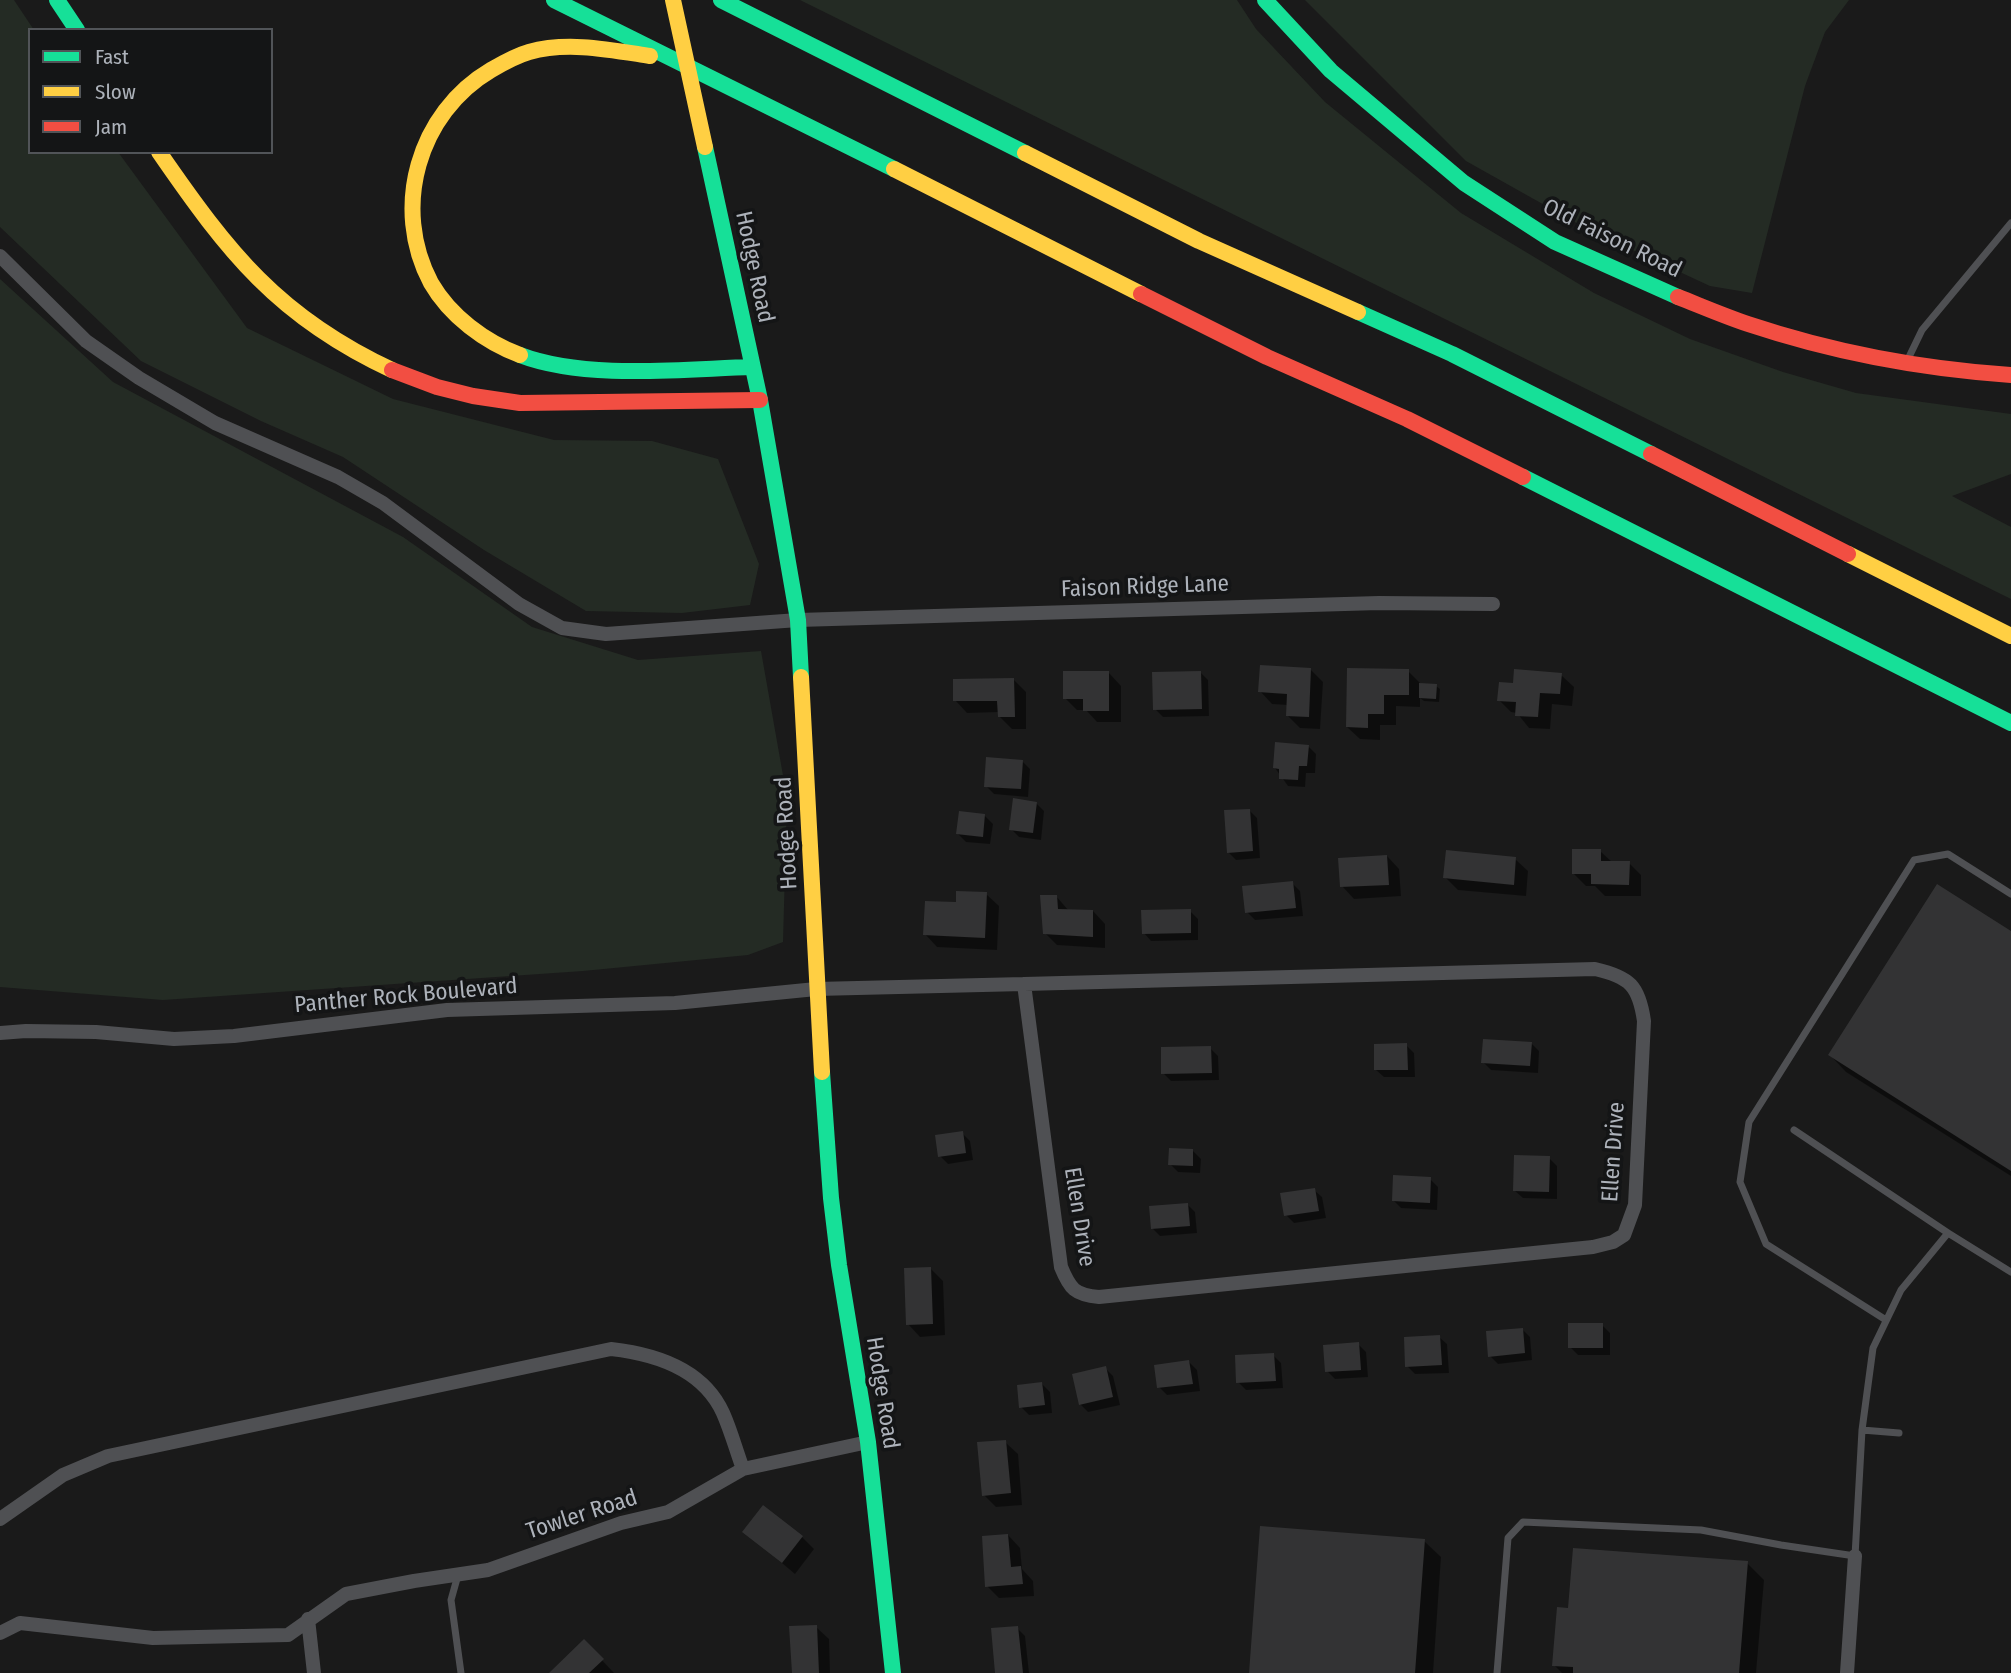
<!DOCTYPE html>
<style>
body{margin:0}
#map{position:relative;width:2011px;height:1673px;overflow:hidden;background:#1a1a1a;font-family:"Fira Sans Condensed",sans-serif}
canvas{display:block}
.legend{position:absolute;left:28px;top:28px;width:245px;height:126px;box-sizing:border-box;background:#141516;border:2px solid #515458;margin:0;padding:9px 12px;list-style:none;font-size:21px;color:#adb2ba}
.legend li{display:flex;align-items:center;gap:14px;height:35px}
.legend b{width:35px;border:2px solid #515458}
</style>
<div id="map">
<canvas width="2011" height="1673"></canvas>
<ul class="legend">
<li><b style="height:9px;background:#16e098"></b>Fast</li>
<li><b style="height:9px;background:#ffcf43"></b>Slow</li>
<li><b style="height:9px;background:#f24e42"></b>Jam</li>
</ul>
</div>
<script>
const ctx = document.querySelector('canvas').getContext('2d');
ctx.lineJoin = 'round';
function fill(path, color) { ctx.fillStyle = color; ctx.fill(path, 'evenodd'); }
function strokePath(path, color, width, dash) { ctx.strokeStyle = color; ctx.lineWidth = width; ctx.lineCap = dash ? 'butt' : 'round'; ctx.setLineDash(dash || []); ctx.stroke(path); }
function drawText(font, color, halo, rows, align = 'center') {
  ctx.font = font + ' "Fira Sans Condensed",sans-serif'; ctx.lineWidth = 7; ctx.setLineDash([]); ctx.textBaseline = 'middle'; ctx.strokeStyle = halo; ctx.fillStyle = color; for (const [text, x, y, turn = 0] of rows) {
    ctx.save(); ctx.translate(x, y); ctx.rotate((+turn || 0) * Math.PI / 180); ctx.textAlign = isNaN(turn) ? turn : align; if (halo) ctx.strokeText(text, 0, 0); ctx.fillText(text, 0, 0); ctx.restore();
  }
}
const green = new Path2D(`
 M0 0H14L34 30H30V152H118L247 328 393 399 554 440 652 441 718 459 759 564 750 605 682 613 586 611 484 550 343 457 261 421 141 361 0 227Z
 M800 0H1237L1256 29 1325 102 1461 213 1594 293 1690 339 1783 372 1856 393 2011 414V474L1952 496 2011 527V599Z
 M1305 0H1849L1825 32 1805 86 1752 293 1710 286 1589 230 1466 161Z
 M0 279 113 382 403 537 532 627 638 660 761 651 787 798 783 942 748 955 583 971 163 1000 0 987Z`);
const shadow = new Path2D(`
 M1311 670 1323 682 1320 729 1300 728 1287 715 1288 705 1272 704 1260 691Z
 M1408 671 1421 684 1436 686 1440 689 1439 702 1424 701 1420 698V707L1396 706V725H1380V740L1360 739 1347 727Z
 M1200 672 1208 680 1209 716 1163 717 1155 709Z
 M1109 673 1121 686V722H1097L1086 710H1077L1065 698Z
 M1561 675 1574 687 1572 706 1552 704 1550 729 1529 728 1517 713 1511 712 1499 700 1514 685Z
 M1014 680 1026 692V729H1012L999 716V712L967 713 955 700Z
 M1308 746 1316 754 1315 773H1306L1305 787 1288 786 1275 768Z
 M1022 761 1030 769 1028 797 994 794 986 786Z
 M1036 803 1044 811 1041 840 1019 837 1011 829Z
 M1249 810 1257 818 1260 858 1236 860 1228 852Z
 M985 816 993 824 990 844 966 842 958 834Z
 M1600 851 1612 862 1629 863 1641 875V896H1605L1595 886H1586L1573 873Z
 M1387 856 1399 869 1401 896 1354 899 1342 886Z
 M1515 859 1528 871 1526 896 1458 890 1445 877Z
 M1292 883 1300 891 1303 916 1255 920 1247 912Z
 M986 894 999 906 997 950 937 947 925 934 957 904Z
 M1056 896 1069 911H1093L1105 924V948L1057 945 1045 933Z
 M1190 911 1198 919V940L1151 941 1144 933Z
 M2011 933V1176L1846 1072 1830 1055Z
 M1531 1043 1539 1051 1538 1073 1491 1070 1483 1062Z
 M1406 1045 1414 1053 1415 1077H1384L1376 1070Z
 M1210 1048 1218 1056 1219 1080 1171 1081 1163 1073Z
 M962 1133 970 1141 973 1160 948 1164 940 1156Z
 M1193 1151 1201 1159 1200 1173 1178 1172 1170 1164Z
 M1549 1158 1557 1166V1199L1523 1198 1515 1191Z
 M1430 1179 1438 1187 1437 1210 1401 1208 1393 1200Z
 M1314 1190 1322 1197 1326 1218 1294 1223 1286 1215Z
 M1187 1204 1195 1212 1197 1233 1160 1236 1152 1228Z
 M931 1269 943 1281 945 1335 920 1337 908 1324Z
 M1602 1325 1610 1333V1355H1578L1570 1347Z
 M1522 1329 1530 1337 1532 1360 1498 1364 1490 1356Z
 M1439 1337 1447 1344 1449 1373 1415 1374 1407 1366Z
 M1358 1344 1366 1352 1368 1377 1335 1379 1327 1371Z
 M1273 1355 1281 1363 1283 1388 1246 1390 1238 1382Z
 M1189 1362 1197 1370 1200 1391 1167 1395 1159 1387Z
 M1105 1368 1113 1376 1120 1405 1088 1412 1080 1404Z
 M1042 1384 1050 1392 1052 1413 1029 1415 1021 1407Z
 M1005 1442 1018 1454 1022 1505 996 1507 984 1495Z
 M745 1532 802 1537 814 1549 795 1574Z
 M1008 1535 1020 1548 1022 1569 1033 1581 1034 1596 999 1598 987 1586Z
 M1424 1541 1441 1557 1433 1673H1251Z
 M1747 1563 1764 1580 1756 1673H1562L1554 1665 1570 1610Z
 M816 1627 829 1639 830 1673H793Z
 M1017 1628 1025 1636 1029 1673H997Z
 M584 1641 614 1673H552Z`);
const building = new Path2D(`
 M1260 665 1311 668 1309 717 1286 716 1287 694 1258 692Z
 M1347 668 1409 669V695H1384V714H1368V728L1346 727Z
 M1514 669 1562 673 1560 694 1540 693 1538 717 1515 716 1516 702 1497 701 1499 682 1513 683Z
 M1063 671H1109V711H1083V699H1063Z
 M1201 671 1202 709 1153 710 1152 672Z
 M1014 678 1015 717H998L997 701H953V679Z
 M1419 683 1437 684 1436 699 1419 698Z
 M1275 742 1309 745 1307 766H1299L1298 780 1279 779V769L1273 768Z
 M986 757 1023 760 1021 789 984 787Z
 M1013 798 1037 802 1033 833 1009 830Z
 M1250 809 1253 851 1227 853 1224 810Z
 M959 811 985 814 983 837 956 834Z
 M1572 849H1601V861H1630L1629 885 1591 884V874H1572Z
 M1446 850 1516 857 1514 885 1443 878Z
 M1387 855 1389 885 1340 887 1338 858Z
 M1293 881 1296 908 1245 913 1242 886Z
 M1937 884 2011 931V1171L1828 1055Z
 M956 891 987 892 985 938 923 935 925 901 956 902Z
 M1040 895H1057L1058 909 1093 910V937L1043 934Z
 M1191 909V933L1142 934 1141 910Z
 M1483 1039 1532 1042 1530 1066 1481 1063Z
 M1407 1043 1408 1070H1374V1044Z
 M1211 1046 1212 1073 1161 1074V1047Z
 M963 1131 966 1153 938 1157 935 1135Z
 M1169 1148 1193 1149V1166L1168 1165Z
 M1514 1155 1550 1156 1549 1192 1513 1191Z
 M1393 1175 1431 1177 1430 1203 1392 1201Z
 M1315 1188 1319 1211 1284 1216 1280 1193Z
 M1188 1203 1190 1226 1151 1229 1149 1206Z
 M931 1267 933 1324 906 1325 904 1268Z
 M1568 1323H1603V1348H1568Z
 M1523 1328 1525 1353 1488 1357 1486 1331Z
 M1440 1335 1442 1365 1405 1367 1404 1337Z
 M1359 1342 1361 1370 1325 1372 1323 1345Z
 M1274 1353 1276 1381 1236 1383 1235 1355Z
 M1189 1360 1193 1384 1157 1388 1154 1365Z
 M1106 1366 1113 1397 1079 1405 1072 1374Z
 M1042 1382 1045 1405 1019 1408 1017 1385Z
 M1006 1440 1011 1493 982 1496 977 1442Z
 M763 1505 803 1536 782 1563 742 1532Z
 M1260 1526 1425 1539 1415 1673H1249Z
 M1008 1534 1011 1567 1021 1566 1023 1584 985 1587 982 1536Z
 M1573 1548 1748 1561 1739 1673H1573V1667L1552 1666 1557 1607 1568 1608Z
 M817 1625 819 1673H792L789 1626Z
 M1018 1626 1023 1673H995L991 1628Z
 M584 1639 604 1659 589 1673H549Z`);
const lane = new Path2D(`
 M1908 359 1922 330 2011 223
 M1794 1130 1948 1233
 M1886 1320 1766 1244 1740 1182 1749 1122 1914 860 1948 854 2011 894
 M1862 1430 1899 1433
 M458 1575 451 1600 461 1673
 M1497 1673 1508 1538 1523 1522 1701 1530 1781 1545 1855 1556 1862 1430 1873 1348 1901 1290 1948 1233 2011 1272`);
const street = new Path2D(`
 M0 256 86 341 139 378 215 423 338 477 383 503 519 604 562 628 606 634 798 620 1379 603 1493 604
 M1595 969C1630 977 1639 986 1644 1021L1635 1205 1624 1235 1613 1242 1593 1247 1099 1297C1075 1295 1070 1289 1061 1267L1024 984Z
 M0 1033 26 1031 96 1032 174 1039 234 1036 447 1010 675 1003 816 989 1024 984
 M0 1519 63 1475 108 1456 611 1349C656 1354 703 1369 723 1413 731 1431 736 1450 743 1469
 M308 1619 314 1673
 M0 1633 20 1623 153 1638 288 1635 346 1594 414 1581 488 1570 621 1523 668 1512 743 1469 868 1442
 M1847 1673 1855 1556`);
const fast = new Path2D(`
 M57 0 77 30
 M554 0 894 169
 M721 0 1025 153
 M1265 0 1331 71 1464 183 1555 242 1678 297
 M705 147 760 400 798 620 801 677
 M1358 312 1452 354 1651 454
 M520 355C585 380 683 369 752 367
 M1523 477 2011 723
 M822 1072 831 1198 839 1265 868 1442 893 1673`);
const slow = new Path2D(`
 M159 152C228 252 278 317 392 370
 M1025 153 1199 241 1358 312
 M894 169 1141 294
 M520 355C485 342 450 316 431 283 391 208 418 113 491 70 503 63 515 56 529 52 568 41 611 50 650 56
 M1848 554 2011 636
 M801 677 822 1072`);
const jam = new Path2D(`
 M1141 294 1267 357 1407 419 1523 477
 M1678 297C1701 306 1724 316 1748 324 1832 352 1923 369 2011 375
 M392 370 437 387 473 396 520 403 760 400
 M1651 454 1848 554`);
const slowBridge = new Path2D(`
 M673 0 705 147`);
const streetNames = [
 ["Old Faison Road",1612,239,26],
 ["Hodge Road",754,267,78],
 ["Faison Ridge Lane",1145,587,-2],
 ["Hodge Road",787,833,-93],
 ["Panther Rock Boulevard",406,996,-5],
 ["Ellen Drive",1614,1152,-86],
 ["Ellen Drive",1079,1217,81],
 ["Hodge Road",882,1393,81],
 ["Towler Road",582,1515,-18]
];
fill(green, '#242b24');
fill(shadow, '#0007');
fill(building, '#333334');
strokePath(lane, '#4f5053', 7);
strokePath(street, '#4f5053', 14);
strokePath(fast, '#16e098', 16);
strokePath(slow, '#ffcf43', 16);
strokePath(jam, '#f24e42', 16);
strokePath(slowBridge, '#ffcf43', 16);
drawText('23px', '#adb2ba', '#141516', streetNames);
</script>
